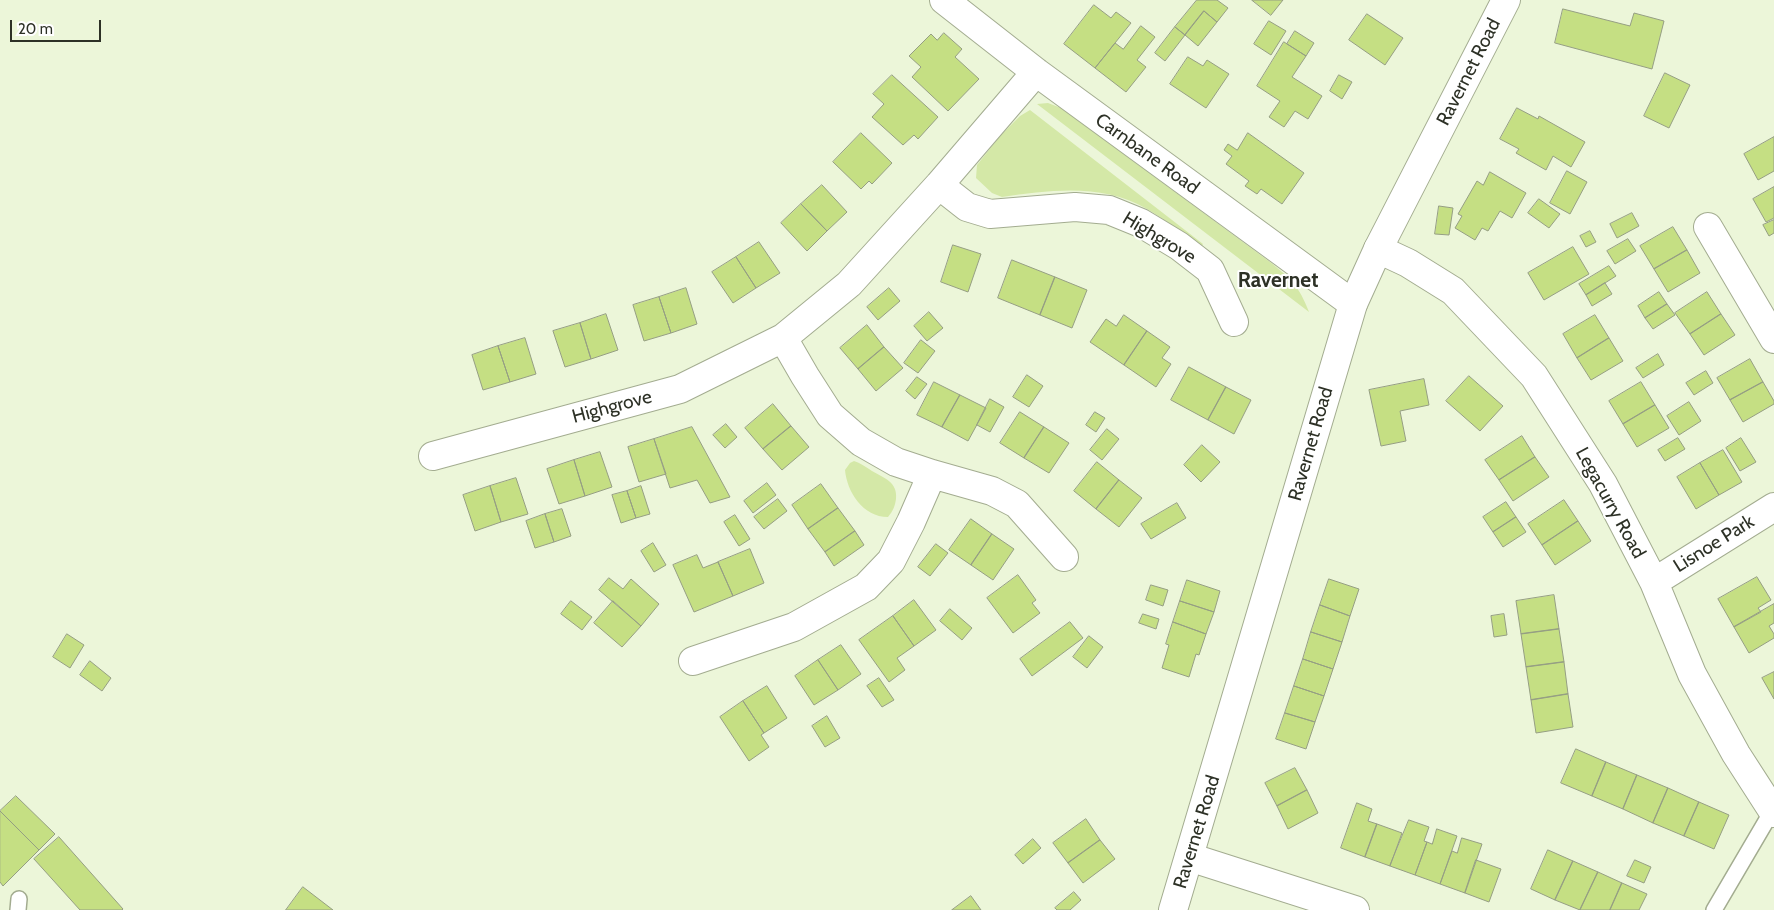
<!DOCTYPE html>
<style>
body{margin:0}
#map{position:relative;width:1774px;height:910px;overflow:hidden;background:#ecf6d9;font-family:Cabin,sans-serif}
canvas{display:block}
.scale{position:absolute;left:10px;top:20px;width:91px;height:22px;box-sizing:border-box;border:2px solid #2d3126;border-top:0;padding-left:6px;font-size:15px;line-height:18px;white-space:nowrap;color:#2d3126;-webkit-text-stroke:4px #fff;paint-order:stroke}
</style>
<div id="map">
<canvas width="1774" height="910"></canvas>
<div class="scale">20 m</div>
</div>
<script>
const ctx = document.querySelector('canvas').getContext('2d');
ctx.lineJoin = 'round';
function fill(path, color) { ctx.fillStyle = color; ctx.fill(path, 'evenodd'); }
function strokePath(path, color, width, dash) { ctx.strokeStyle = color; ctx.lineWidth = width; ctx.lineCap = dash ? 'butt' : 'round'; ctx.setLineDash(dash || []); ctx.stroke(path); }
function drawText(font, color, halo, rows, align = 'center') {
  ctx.font = font + ' Cabin,sans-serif'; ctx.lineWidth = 4; ctx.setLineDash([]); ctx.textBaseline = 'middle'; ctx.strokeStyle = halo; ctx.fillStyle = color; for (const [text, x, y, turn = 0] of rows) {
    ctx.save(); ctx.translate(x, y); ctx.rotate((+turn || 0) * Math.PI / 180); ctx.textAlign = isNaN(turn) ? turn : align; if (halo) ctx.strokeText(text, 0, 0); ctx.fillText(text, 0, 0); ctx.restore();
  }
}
const green = new Path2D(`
 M1048 103 1061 108 1270 262C1291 279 1299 286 1309 312L1037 104Z
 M1030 110 1203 244 1201 247C1183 234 1166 220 1147 209 1103 183 1051 190 1002 197L992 193 976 178 977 165 985 155 1000 136 1020 116Z
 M854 461C860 463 866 467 872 471 884 478 898 482 896 499 895 506 893 511 888 517 863 517 847 492 845 470L850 463Z`);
const building = new Path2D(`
 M1197 0H1217L1228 8 1217 22 1204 11 1185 35 1175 27Z
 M1252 0H1283L1271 15Z
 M1094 5 1111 18 1116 12 1131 23 1095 68 1064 44Z
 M1563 9 1630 26 1634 13 1664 21 1652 69 1555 43Z
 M1204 11 1217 22 1198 46 1185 35Z
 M1367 14 1403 38 1385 65 1349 40Z
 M1269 21 1286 31 1271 55 1254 44Z
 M1141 26 1155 37 1137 60 1146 67 1126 92 1095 68 1115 43 1123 49Z
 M1175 27 1185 35 1165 61 1155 53Z
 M1295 31 1314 43 1306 56 1287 44Z
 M944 33 962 49 955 57 979 79 948 111 912 77 921 67 909 56 931 34 937 40Z
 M1284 42 1306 56 1292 77 1322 96 1308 119 1295 111 1284 127 1269 117 1280 101 1257 86Z
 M1188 57 1203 66 1207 60 1229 74 1206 108 1170 84Z
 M1665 73 1690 85 1669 128 1644 116Z
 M892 75 938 117 918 139 914 135 903 145 872 117 884 104 873 94Z
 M1339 75 1352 82 1342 99 1330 91Z
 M1517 108 1538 119 1539 116 1585 142 1571 167 1553 156 1546 170 1516 153 1519 149 1500 139Z
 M861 133 892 163 872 184 869 181 861 189 833 162Z
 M1248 133 1304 173 1282 204 1261 189 1257 194 1245 186 1249 181 1226 164 1232 156 1224 150 1228 144 1237 150Z
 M1774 137V171L1758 180 1744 154Z
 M1567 171 1587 182 1570 214 1550 203Z
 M1490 172 1526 193 1512 218 1500 211 1488 231 1482 228 1475 240 1455 228 1462 216 1458 214 1477 181 1483 185Z
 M822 185 847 212 827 231 801 204Z
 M1774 187V218L1766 222 1753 199Z
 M1539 199 1560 214 1549 228 1528 213Z
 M801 204 827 231 807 251 781 223Z
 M1439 206 1453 208 1449 235 1435 234Z
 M1632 213 1639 226 1617 238 1610 224Z
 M1774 220V233L1769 236 1763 225Z
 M1673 227 1687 250 1654 269 1640 246Z
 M1590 231 1596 242 1586 247 1580 236Z
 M1628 239 1636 251 1615 264 1607 251Z
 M759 242 780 273 756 288 736 257Z
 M953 245 981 254 968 292 941 282Z
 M1573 247 1589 274 1544 300 1528 273Z
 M1687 250 1700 273 1668 292 1654 269Z
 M736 257 756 288 733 303 712 272Z
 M1012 260 1055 277 1040 315 998 298Z
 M1609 266 1616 276 1586 295 1579 284Z
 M1055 277 1087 290 1072 328 1040 315Z
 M1605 283 1612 294 1592 306 1586 295Z
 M686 288 697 324 671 333 659 297Z
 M889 288 900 301 878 320 867 307Z
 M1659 292 1667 304 1645 318 1638 306Z
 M1707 292 1721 314 1690 334 1675 313Z
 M659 297 671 333 644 341 633 305Z
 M1667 304 1675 315 1653 329 1645 318Z
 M929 312 943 328 927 341 914 326Z
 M606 314 618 350 591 359 580 323Z
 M1721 314 1735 335 1704 355 1690 334Z
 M1124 315 1147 331 1124 365 1090 342 1106 319 1116 326Z
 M1595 315 1609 338 1577 358 1563 334Z
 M580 323 591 359 565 367 553 331Z
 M867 325 884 347 858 369 840 348Z
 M1147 331 1170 347 1162 358 1171 364 1156 387 1124 365Z
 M525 338 536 374 510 382 498 346Z
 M1609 338 1623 361 1591 380 1577 358Z
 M921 340 935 351 918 373 904 363Z
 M498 346 510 382 483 390 472 355Z
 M884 347 903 368 876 391 858 369Z
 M1658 354 1664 365 1643 378 1636 368Z
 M1750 359 1763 382 1730 400 1717 378Z
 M1189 367 1226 387 1208 420 1171 400Z
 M1706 371 1713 383 1694 395 1686 383Z
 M1027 375 1043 386 1029 407 1013 397Z
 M1469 376 1503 406 1480 431 1446 401Z
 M917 377 927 384 915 399 906 391Z
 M1424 379 1429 405 1400 411 1406 441 1381 446 1369 390Z
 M934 382 960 395 942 427 917 415Z
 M1641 382 1655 405 1623 424 1609 401Z
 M1763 382 1774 401V404L1743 422 1730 400Z
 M1226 387 1251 400 1234 434 1208 420Z
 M960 395 986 408 968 441 942 427Z
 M990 399 1004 407 990 432 977 425Z
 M1689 402 1701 421 1679 435 1667 416Z
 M773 404 791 426 763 449 745 428Z
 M1655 405 1669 428 1637 447 1623 424Z
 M1020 412 1044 427 1024 458 1000 443Z
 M1095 412 1105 418 1096 432 1086 425Z
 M726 424 737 437 725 448 713 435Z
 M791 426 809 447 782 470 763 449Z
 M692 427 730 497 710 503 697 480 670 488 654 439Z
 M1044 427 1069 443 1049 473 1024 458Z
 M1107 429 1119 439 1102 460 1090 450Z
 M1522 436 1535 457 1499 480 1485 460Z
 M1678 438 1685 449 1665 461 1658 450Z
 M1741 438 1756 462 1740 471 1726 448Z
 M654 439 666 474 639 482 628 447Z
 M1202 445 1220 462 1201 482 1184 465Z
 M1723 450 1742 482 1719 495 1700 463Z
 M600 452 612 487 585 496 574 460Z
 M1535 457 1549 477 1513 501 1499 480Z
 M574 460 585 496 559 504 547 469Z
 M1097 462 1119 480 1096 509 1074 491Z
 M1700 463 1719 495 1696 509 1677 477Z
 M516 478 528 514 501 522 490 486Z
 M1119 480 1142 498 1119 527 1096 509Z
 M767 483 776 495 753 513 744 501Z
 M821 484 838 508 808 529 792 505Z
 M490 486 501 522 475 531 463 495Z
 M641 486 650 514 636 518 627 491Z
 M627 491 636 518 621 523 612 495Z
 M778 499 787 511 764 529 754 517Z
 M1564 500 1578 521 1542 545 1528 524Z
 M1506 502 1516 517 1493 532 1483 517Z
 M1177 503 1186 518 1151 539 1141 524Z
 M838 508 855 531 825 552 808 529Z
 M562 509 571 536 554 542 545 514Z
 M545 514 554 542 535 548 526 521Z
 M735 515 750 539 739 546 724 522Z
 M1516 517 1526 532 1503 547 1493 532Z
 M971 519 992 534 971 565 949 550Z
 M1578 521 1591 541 1555 565 1542 545Z
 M855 531 864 545 834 566 825 552Z
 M992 534 1014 549 993 580 971 565Z
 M653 543 666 565 654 572 641 551Z
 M936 544 948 553 930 576 918 567Z
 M750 549 764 583 733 596 718 562Z
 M697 555 703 568 718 562 733 596 694 612 673 565Z
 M1018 575 1036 600 1032 603 1040 613 1013 633 987 598Z
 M1757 577 1771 600 1758 608 1761 612 1734 627 1718 599Z
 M609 578 623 589 631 579 659 604 641 626 599 590Z
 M1329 579 1359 589 1350 616 1320 605Z
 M1187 580 1220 591 1214 612 1180 601Z
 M1151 585 1168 590 1163 606 1146 600Z
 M1554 595 1559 629 1521 634 1516 601Z
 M914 600 936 630 914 646 893 616Z
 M571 601 592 617 582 630 561 614Z
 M613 601 641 626 622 647 594 623Z
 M1180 601 1214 612 1206 634 1173 622Z
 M1774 604V623L1769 626 1774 634V638L1749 653 1734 627Z
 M1320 605 1350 616 1342 642 1311 632Z
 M950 609 972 628 962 640 940 621Z
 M1143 614 1159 619 1156 629 1139 623Z
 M1504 614 1507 635 1494 637 1491 616Z
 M893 616 914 646 897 658 905 670 889 682 859 640Z
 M1070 622 1083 638 1032 676 1020 659Z
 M1173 622 1206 634 1199 655 1196 654 1189 677 1162 668 1169 645 1166 644Z
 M1559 629 1564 662 1526 667 1521 634Z
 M1311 632 1342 642 1333 669 1303 659Z
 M67 634 84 645 70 668 53 657Z
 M1089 636 1103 647 1087 668 1073 657Z
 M841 645 861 674 838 690 818 660Z
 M1303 659 1333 669 1324 696 1294 686Z
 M818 660 838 690 814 705 795 676Z
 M90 661 111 678 102 691 80 675Z
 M1564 662 1568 694 1531 700 1526 667Z
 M1774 672V699L1762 678Z
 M879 678 894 700 882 707 867 686Z
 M767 686 787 718 764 733 743 701Z
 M1294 686 1324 696 1315 722 1285 713Z
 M1568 694 1573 727 1536 733 1531 700Z
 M743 701 764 733 761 735 769 747 749 761 720 717Z
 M1285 713 1315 722 1306 749 1276 739Z
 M827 716 840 738 825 747 812 726Z
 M1576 749 1606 762 1592 796 1561 783Z
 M1606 762 1637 775 1623 809 1592 796Z
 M1295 768 1307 790 1277 806 1265 783Z
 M1637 775 1668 788 1653 823 1623 809Z
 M1668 788 1699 802 1684 836 1653 823Z
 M1307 790 1318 813 1288 829 1277 806Z
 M16 796 55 834 39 850 0 811Z
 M1699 802 1729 815 1714 849 1684 836Z
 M1357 803 1372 809 1368 821 1377 824 1365 857 1341 848Z
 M0 811 39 850 3 886 0 882Z
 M1086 819 1100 840 1068 863 1053 843Z
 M1409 820 1429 827 1424 841 1427 842 1415 875 1390 866Z
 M1377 824 1402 833 1390 866 1365 857Z
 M1437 829 1457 836 1440 884 1415 875 1427 842 1432 844Z
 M59 837 123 909 122 910H80L34 859Z
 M1462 838 1482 844 1465 893 1440 884 1452 851 1457 853Z
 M1033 839 1041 848 1023 864 1015 855Z
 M1100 840 1115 859 1083 883 1068 863Z
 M1548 850 1573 861 1555 900 1531 889Z
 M1476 860 1501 869 1489 902 1465 893Z
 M1635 860 1651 867 1644 883 1627 876Z
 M1573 861 1598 872 1580 910 1555 900Z
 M1598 872 1622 883 1610 910H1580Z
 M1622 883 1647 894 1639 910H1610Z
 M303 887 333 910H286Z
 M1074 892 1081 900 1070 910H1057L1055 908Z
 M971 896 981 910H952Z`);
const service = new Path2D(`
 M18 910 19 899
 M1714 910 1772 811`);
const minor = new Path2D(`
 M944 0 1036 72 1353 304
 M939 185 967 207 990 214 1075 207 1109 210 1141 223 1179 246 1210 270 1234 322
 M1708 227 1774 339
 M1378 249 1408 263 1453 291 1534 376 1603 484 1654 582 1692 674 1736 754 1774 813
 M783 338 805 376 830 415 861 442 896 462 932 474 992 491 1017 504 1064 557
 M433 456 680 389 783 338 849 284 939 185 1036 72
 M1654 582 1774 507
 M693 661 794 627 866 587 891 561 911 522 932 474
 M1189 857 1355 910`);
const tertiary = new Path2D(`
 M1173 910 1353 304 1378 249 1506 0`);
const streetNames = [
 ["Ravernet Road",1469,72,-63],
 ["Carnbane Road",1147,154,36],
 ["Highgrove",1159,238,31],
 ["Highgrove",612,407,-15],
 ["Ravernet Road",1311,444,-74],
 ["Legacurry Road",1610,503,61],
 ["Lisnoe Park",1714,544,-32],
 ["Ravernet Road",1197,832,-73]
];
const quarterNames = [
 ["Ravernet",1278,281]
];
fill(green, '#d4e8a7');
fill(building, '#c5df83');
strokePath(building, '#959e83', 1);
strokePath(service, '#a3ac90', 18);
strokePath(minor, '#a3ac90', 30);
strokePath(tertiary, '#a3ac90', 30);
strokePath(service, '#fff', 15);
strokePath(minor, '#fff', 28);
strokePath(tertiary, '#fff', 28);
drawText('19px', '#2d3126', '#fff', streetNames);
drawText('bold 21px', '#2d3126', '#fff', quarterNames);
</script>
